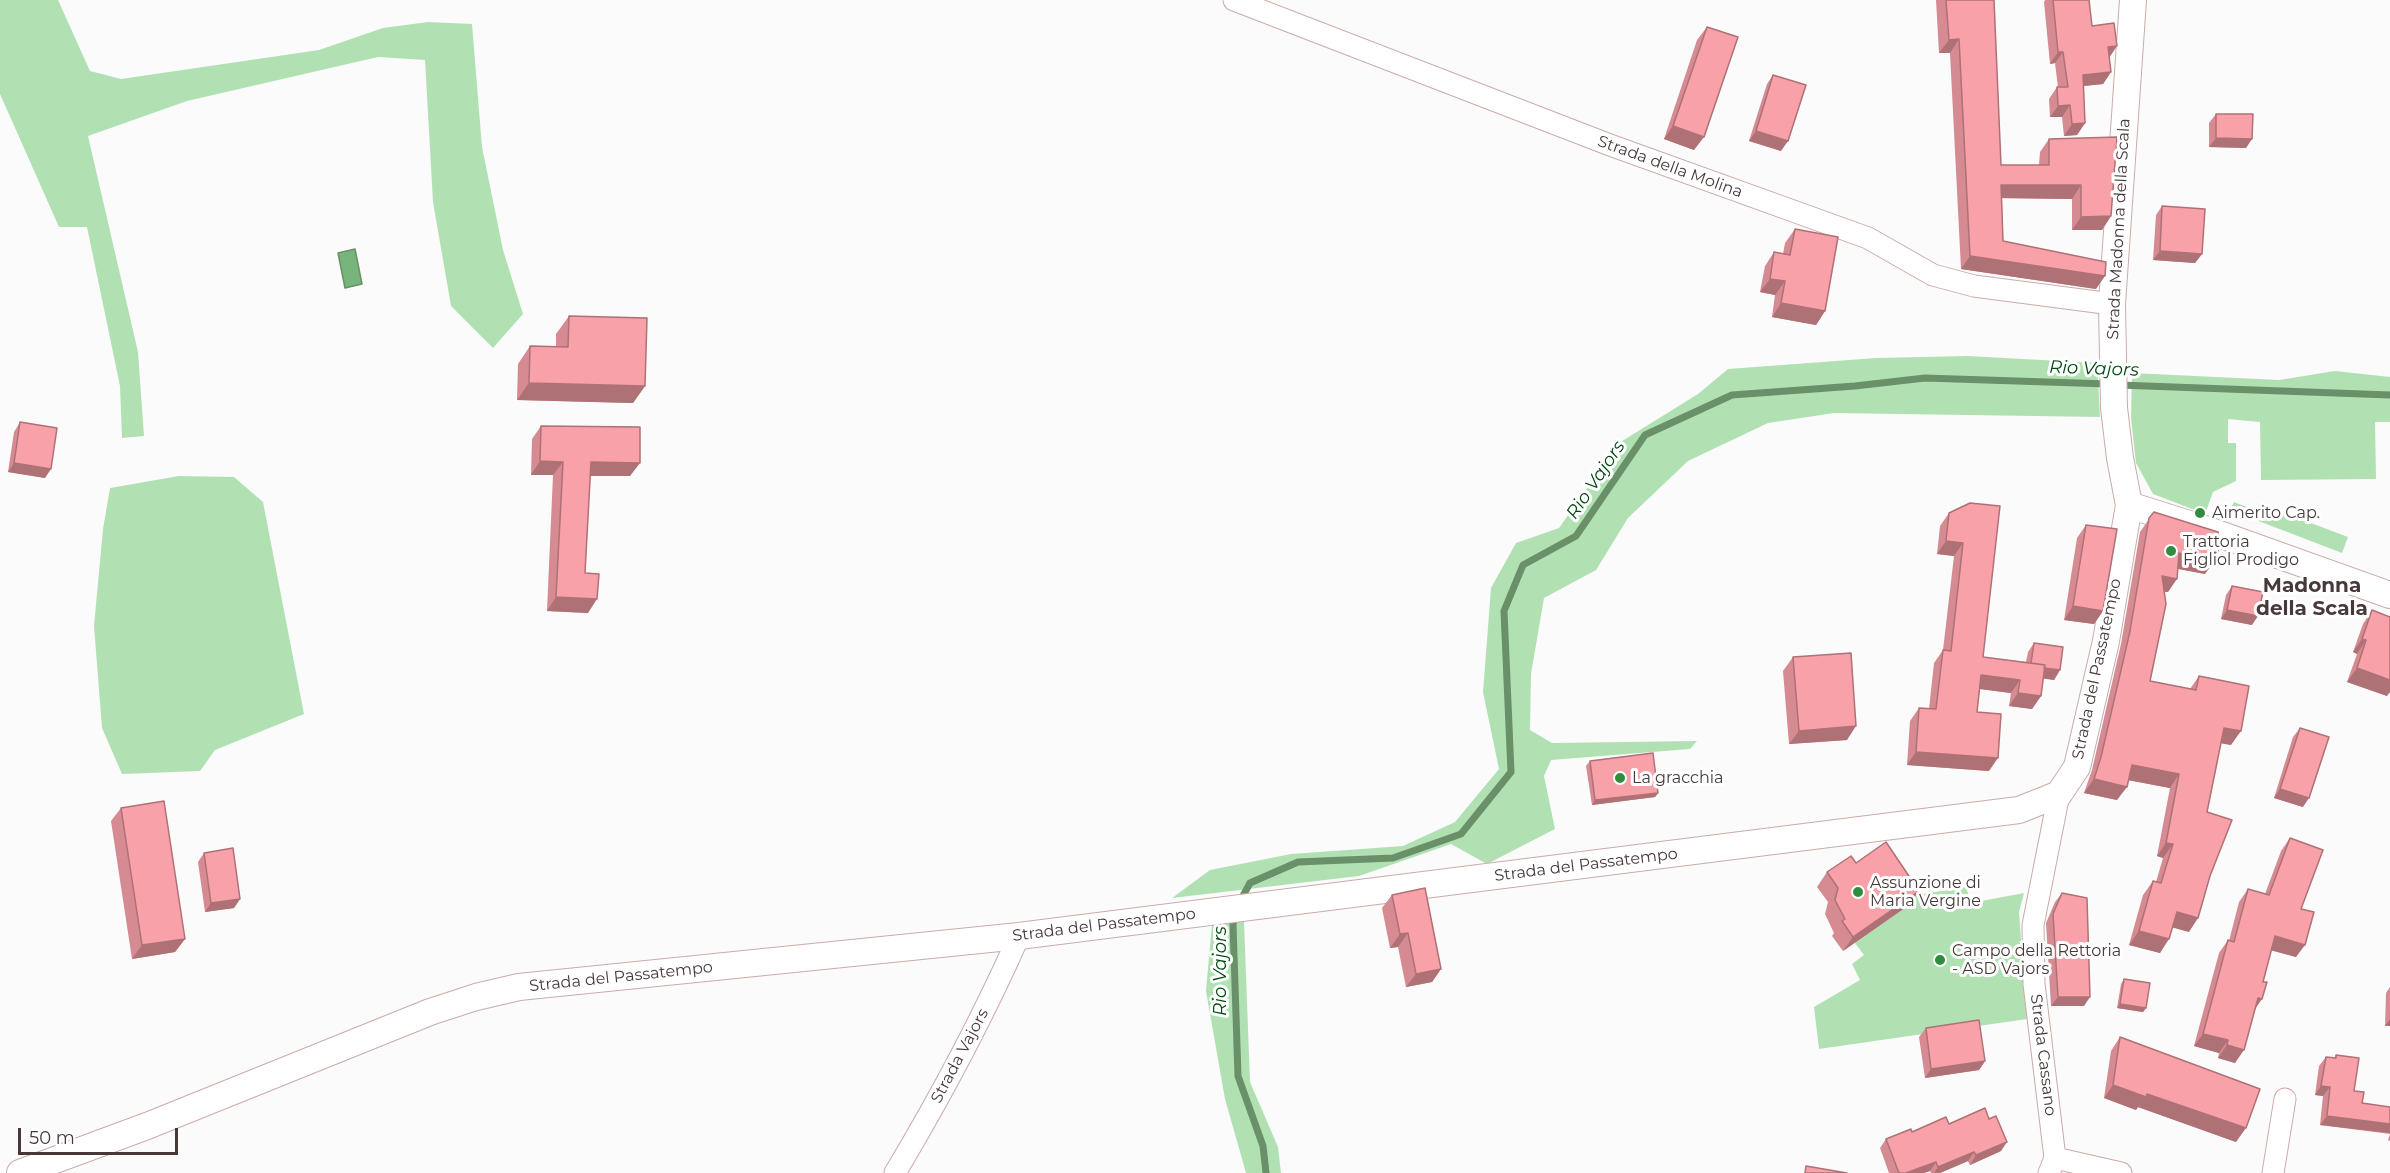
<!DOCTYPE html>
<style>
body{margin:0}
#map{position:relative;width:2390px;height:1173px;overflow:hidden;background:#fbfbfb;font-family:Montserrat,sans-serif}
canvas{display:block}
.scale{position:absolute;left:18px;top:1128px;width:160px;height:27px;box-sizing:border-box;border:3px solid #47393a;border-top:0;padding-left:8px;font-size:18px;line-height:21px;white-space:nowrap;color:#47393a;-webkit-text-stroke:4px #fff;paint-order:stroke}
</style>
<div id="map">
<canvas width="2390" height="1173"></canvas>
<div class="scale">50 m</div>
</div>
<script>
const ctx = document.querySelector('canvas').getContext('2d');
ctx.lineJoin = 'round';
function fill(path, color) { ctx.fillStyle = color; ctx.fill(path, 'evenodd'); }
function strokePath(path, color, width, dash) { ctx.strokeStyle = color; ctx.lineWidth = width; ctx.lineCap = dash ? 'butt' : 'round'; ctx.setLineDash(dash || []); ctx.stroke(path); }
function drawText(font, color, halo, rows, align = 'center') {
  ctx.font = font + ' Montserrat,sans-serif'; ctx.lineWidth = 6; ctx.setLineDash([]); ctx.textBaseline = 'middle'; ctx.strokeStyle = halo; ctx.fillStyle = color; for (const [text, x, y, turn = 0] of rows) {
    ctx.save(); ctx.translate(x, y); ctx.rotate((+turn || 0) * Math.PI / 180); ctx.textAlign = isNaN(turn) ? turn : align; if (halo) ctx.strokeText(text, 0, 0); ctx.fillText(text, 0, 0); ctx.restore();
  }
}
const green = new Path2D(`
 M0 0H58L90 71 121 79 319 50 383 28 428 22 472 24 482 147 503 250 523 314 493 348 451 306 433 202 425 60 378 57 187 101 88 136 138 352 144 436 122 438 120 386 87 227H59L0 94Z
 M1968 356 2097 363 2100 417 1834 413 1768 423 1688 461 1628 518 1596 570 1544 598 1531 674 1530 730 1552 743 1697 741 1690 749 1551 760 1544 776 1555 829 1487 864 1451 844 1359 876 1172 898 1210 870 1291 854 1403 846 1455 822 1499 769 1483 692 1491 588 1516 543 1559 528 1619 443 1698 394 1728 369 1876 358Z
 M2335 371 2390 377V422H2375L2376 479 2261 480 2260 422 2228 419V443H2236V481L2213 492 2205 514 2153 494 2136 463 2131 418 2132 373 2279 380Z
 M179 476 234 477 263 502 304 714 215 750 200 771 122 774 102 728 94 626 103 529 110 488Z
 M2234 502 2268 515 2271 508 2348 537 2342 553 2230 510Z
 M1905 872 1922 894 1966 887 1971 903 2024 893 2019 912 2027 1019 1819 1049 1814 1007 1860 980 1852 964 1864 955 1855 943Z
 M1244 921 1250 1082 1278 1147 1281 1173H1246L1225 1099 1206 991 1212 924Z`);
const water = new Path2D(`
 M355 249 362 284 345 288 338 253Z`);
const stream = new Path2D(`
 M2119 385 2390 395
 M1239 903 1250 883 1298 862 1393 858 1461 834 1511 772 1504 611 1523 565 1576 536 1645 435 1732 395 1855 386 1925 378 2108 384
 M1236 914 1233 924 1238 1076 1263 1146 1266 1173`);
const minor = new Path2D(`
 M1234 0 1610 145 1868 238 1933 275 1974 286 2112 304
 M2055 1158 2121 1173
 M895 1173C941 1096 983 1017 1019 936
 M2049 1173 2055 1158 2034 984 2033 925 2059 794
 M2273 1173 2285 1099`);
const tertiary = new Path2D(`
 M2129 505 2208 530 2390 595
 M20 1173 147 1126 430 1012 476 997 519 987 1019 936 2019 810 2059 794 2077 767 2106 641 2129 505 2120 458 2114 408 2112 304 2133 0`);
const wall = new Path2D(`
 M1936 0H1994L2001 165H2039L2040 152 2049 139 2111 216 2102 230H2072V199L2002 198 2003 241 2096 289 1961 269 1950 53H1939Z
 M2045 0H2089L2092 26 2109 57 2111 72 2103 84 2083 86 2085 123 2077 135 2064 136 2062 117H2050L2049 99 2057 87H2058L2055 63 2050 64 2044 2Z
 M1707 27 1694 150 1664 139 1697 40Z
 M1773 75 1781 151 1749 141 1767 84Z
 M2216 114 2246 148 2209 147V123Z
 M2162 206 2202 254 2195 263 2153 260 2156 215Z
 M1795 229 1825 311 1816 325 1772 317 1775 295 1760 292 1765 266 1774 252 1783 254 1785 243Z
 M569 316 645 386 633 403 517 400 518 364 530 346H556V334Z
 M20 422 45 478 8 472 14 432Z
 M541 426 630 476H590L585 573 588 613 547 611 553 475H531L532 439Z
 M1970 503 1983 657 2026 662 2028 652 2034 643 2060 670 2054 680 2043 678 2041 696 2032 709 2009 706 2011 693 1980 689 1977 712 1989 771 1907 765 1910 721 1919 708 1929 709 1934 663 1943 650 1954 556 1937 554 1940 526 1949 513Z
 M2154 512 2205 574 2178 569 2168 592H2164L2150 681 2190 689 2199 676 2231 745 2221 743 2207 812 2189 932 2173 927 2160 953 2129 945 2143 895 2153 881 2156 882 2163 858 2157 856 2170 788 2128 780 2117 800 2084 793 2092 770 2121 644 2140 532Z
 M2086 525 2103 611 2094 624 2064 620 2077 538Z
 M2232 586 2252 625 2221 619 2226 595Z
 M2372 610 2387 696 2347 682 2357 654 2353 652 2363 624Z
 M1793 657 1847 740 1789 744 1783 671Z
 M2300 728 2303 807 2274 798 2293 737Z
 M1590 761 1658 793 1655 797 1592 805 1586 766Z
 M121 808 185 939 175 952 132 959 111 821Z
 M2290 838 2301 909 2296 957 2271 950 2255 1010 2235 1063 2218 1058 2219 1053 2194 1046 2219 953 2228 940 2229 941 2239 902 2248 889 2265 894 2281 851Z
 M204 853 240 899 234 908 205 912 198 862Z
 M1856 863 1909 905 1843 951 1832 936 1834 933 1825 914 1828 902 1817 887 1827 872Z
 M2062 893 2084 1006H2051L2046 923 2055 902Z
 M1392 895 1441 969 1432 982 1406 987 1398 947 1390 948 1382 908Z
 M2124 979 2146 1008 2143 1012 2117 1008 2121 984Z
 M2390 987V1026H2385L2386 993Z
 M1926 1028 1985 1061 1979 1070 1925 1078 1919 1037Z
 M2120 1037 2236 1142 2138 1107 2136 1110 2104 1098 2111 1051Z
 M2336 1055 2354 1091 2362 1103 2390 1107V1141L2388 1140 2390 1134 2320 1125 2323 1096 2315 1095 2319 1066 2326 1057 2334 1058Z
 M1949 1124 2001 1151 1970 1165 1968 1161 1940 1173H1931L1930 1171 1924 1173H1889L1880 1148 1886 1139 1912 1132Z`);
const shadedWall = new Path2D(`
 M1959 39 1950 53H1939L1949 40Z
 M2117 46 2109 58 2108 47Z
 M2058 52H2063L2055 63 2050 64Z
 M2111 72 2103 84 2075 87 2083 75Z
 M2070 105 2062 117H2050L2058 106Z
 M2085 123 2077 135 2064 136 2072 124Z
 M1673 126 1704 137 1694 150 1664 139Z
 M1756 131 1788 141 1781 151 1749 141Z
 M2216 138 2252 139 2246 148 2209 147Z
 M2001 185H2081L2072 199 1992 198Z
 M2111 216 2102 230H2072L2081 217Z
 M2160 251 2202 254 2195 263 2153 260Z
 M1970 256 2105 276 2096 289 1961 269Z
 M1770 279 1785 281 1775 295 1760 292Z
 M1781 303 1825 311 1816 325 1772 317Z
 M529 383 645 386 633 403 517 400Z
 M540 461 563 462 553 475H531Z
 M591 462 640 463 630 476H581Z
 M14 463 51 469 45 478 8 472Z
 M1946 541 1963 543 1954 556 1937 554Z
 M2179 553 2215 560 2205 574 2169 567Z
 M2162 576 2177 579 2168 592 2152 590Z
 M556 597 597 599 588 613 547 611Z
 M2073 606 2103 611 2094 624 2064 620Z
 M2227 610 2258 616 2252 625 2221 619Z
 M2362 639 2366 640 2357 654 2353 652Z
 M2031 667 2060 670 2054 680 2025 676Z
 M2357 668 2390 680V692L2387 696 2347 682Z
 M1981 675 2020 680 2011 693 1972 688Z
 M2018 693 2041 696 2032 709 2009 706Z
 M1856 726 1847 740 1789 744 1799 731Z
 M2224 728 2241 731 2231 745 2214 742Z
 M1916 752 1998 758 1989 771 1907 765Z
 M2132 765 2179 774 2170 788 2122 779Z
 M2094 779 2127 787 2117 800 2084 793Z
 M2280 789 2309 798 2303 807 2274 798Z
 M1658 793 1655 797 1592 805 1595 800Z
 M2166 843 2173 844 2163 858 2157 856Z
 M1919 891 1909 905 1843 951 1853 937Z
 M240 899 234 908 205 912 211 903Z
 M2177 912 2198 918 2189 932 2167 926Z
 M2139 931 2169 939 2160 953 2129 945Z
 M1408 933 1398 947 1390 948 1400 934Z
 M2275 936 2305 945 2296 957 2266 949Z
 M185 939 175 952 132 959 142 945Z
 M1441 969 1432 982 1406 987 1416 974Z
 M2058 997H2090L2084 1006H2051Z
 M2258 998 2262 999 2253 1012Z
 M2120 1004 2146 1008 2143 1012 2117 1008Z
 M2390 1019V1026H2385Z
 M2203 1034 2228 1040 2219 1053 2194 1046Z
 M2227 1045 2244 1050 2235 1063 2218 1058Z
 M1985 1061 1979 1070 1925 1078 1931 1069Z
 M2113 1085 2147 1094 2246 1128 2236 1142 2138 1107 2136 1110 2104 1098Z
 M2321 1086 2330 1087 2323 1096 2315 1095Z
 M2327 1116 2390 1124V1133L2320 1125Z
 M2007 1142 2001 1151 1970 1165 1976 1155Z
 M1974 1152 1968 1161 1940 1173H1934L1938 1167Z
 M1936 1162 1930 1171 1924 1173H1906Z`);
const building = new Path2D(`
 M1946 0H1994L2001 165H2049V139L2117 137 2111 216 2081 217V185H2001L2003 241 2106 262 2105 276 1970 256 1959 39 1949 40Z
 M2053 0H2089L2092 26 2114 23 2117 46 2108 47 2111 72 2083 75 2085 123 2072 124 2070 105 2058 106 2057 87H2068L2063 52H2058Z
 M1707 27 1738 37 1704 137 1673 126Z
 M1773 75 1806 85 1788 141 1756 131Z
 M2216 114H2253L2252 139 2216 138Z
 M2162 206 2205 209 2202 254 2160 251Z
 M1795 229 1838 237 1825 311 1781 303 1785 281 1770 279 1774 252 1790 255Z
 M569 316 647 318 645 386 529 383 530 346 568 347Z
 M20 422 57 428 51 469 14 463Z
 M541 426 640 427V463L591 462 585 573 599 574 597 599 556 597 563 462 540 461Z
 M1970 503 2000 506 1983 657 2045 665 2041 696 2018 693 2020 680 1981 675 1977 712 2001 714 1998 758 1916 752 1919 708 1936 709 1943 650 1951 651 1963 543 1946 541 1949 513Z
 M2154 512 2218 532 2220 545 2215 560 2179 553 2177 579 2162 576 2166 604 2150 681 2196 690 2199 676 2249 686 2241 731 2224 728 2207 812 2232 820 2210 876 2198 918 2177 912 2169 939 2139 931 2153 881 2161 883 2173 844 2166 843 2179 774 2132 765 2127 787 2094 779 2101 757 2130 631 2149 518Z
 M2086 525 2117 529 2103 611 2073 606Z
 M2232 586 2263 592 2258 616 2227 610Z
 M2372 610 2390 617V680L2357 668 2366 640 2362 639Z
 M2034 643 2063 647 2060 670 2044 668 2045 665 2031 663Z
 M1851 653 1856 726 1799 731 1793 657Z
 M2300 728 2329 737 2309 798 2280 789Z
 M1653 753 1658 793 1595 800 1590 761Z
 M164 801 185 939 142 945 121 808Z
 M2290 838 2323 850 2301 909 2314 912 2305 945 2275 936 2263 982H2267L2262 999 2258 998 2244 1050 2227 1045 2228 1040 2203 1034 2228 940 2234 942 2248 889 2269 895Z
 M1886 842 1919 891 1853 937 1842 921 1845 919 1835 900 1838 888 1827 872 1851 856 1856 863Z
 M233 848 240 899 211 903 204 853Z
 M1425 888 1441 969 1416 974 1408 933 1400 934 1392 895Z
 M2062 893 2087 898 2090 997H2058L2053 914Z
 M2124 979 2150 983 2146 1008 2120 1004Z
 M1979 1020 1985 1061 1931 1069 1926 1028Z
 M2120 1037 2260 1089 2246 1128 2147 1094 2146 1097 2113 1085Z
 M2336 1055 2359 1058 2354 1091 2364 1092 2362 1103 2390 1107V1124L2327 1116 2330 1087 2321 1086 2326 1057 2336 1058Z
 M1985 1108 1989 1119 1996 1116 2007 1142 1976 1155 1974 1152 1938 1167 1936 1162 1906 1173H1899L1886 1139 1911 1129 1912 1132 1946 1117 1949 1124Z
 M1806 1166 1847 1173H1805Z`);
const markers = [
 [2200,513,6,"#318d3e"],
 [2171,551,6,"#318d3e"],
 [1620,778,6,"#318d3e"],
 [1858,892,6,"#318d3e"],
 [1940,960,6,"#318d3e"]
];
const streetNames = [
 ["Strada della Molina",1670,167,20],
 ["Strada Madonna della Scala",2119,229,-87],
 ["Strada del Passatempo",2097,669,-78],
 ["Strada del Passatempo",1586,865,-7],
 ["Strada del Passatempo",1104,925,-7],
 ["Strada del Passatempo",621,977,-6],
 ["Strada Cassano",2043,1055,83],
 ["Strada Vajors",960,1056,-62]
];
const poiNames = [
 ["Aimerito Cap.",2212,513],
 ["Trattoria",2183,542],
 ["Figliol Prodigo",2183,560],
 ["La gracchia",1632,778],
 ["Assunzione di",1870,883],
 ["Maria Vergine",1870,901],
 ["Campo della Rettoria",1952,951],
 ["- ASD Vajors",1952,969]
];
const waterNames = [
 ["Rio Vajors",2094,369,2],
 ["Rio Vajors",1596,480,-56],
 ["Rio Vajors",1221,971,-90]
];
const quarterNames = [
 ["Madonna",2312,586],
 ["della Scala",2312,609]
];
fill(green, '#b1e1b3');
fill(water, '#78b57c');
strokePath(water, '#699068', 1.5);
strokePath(stream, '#699068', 7);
strokePath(minor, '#ccaaab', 23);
strokePath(tertiary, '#ccaaab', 28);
strokePath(minor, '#fff', 21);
strokePath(tertiary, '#fff', 26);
fill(wall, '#d68a91');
fill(shadedWall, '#ae7176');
fill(building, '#f9a1a9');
strokePath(building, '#ae7176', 1.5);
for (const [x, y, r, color] of markers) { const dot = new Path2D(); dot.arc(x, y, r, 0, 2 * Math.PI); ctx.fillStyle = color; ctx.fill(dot); strokePath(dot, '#fff', 2); }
drawText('16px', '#47393a', '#fff', streetNames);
drawText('16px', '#47393a', '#fff', poiNames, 'left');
drawText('italic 18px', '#004812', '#fff', waterNames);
drawText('bold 20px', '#47393a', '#fff', quarterNames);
</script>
